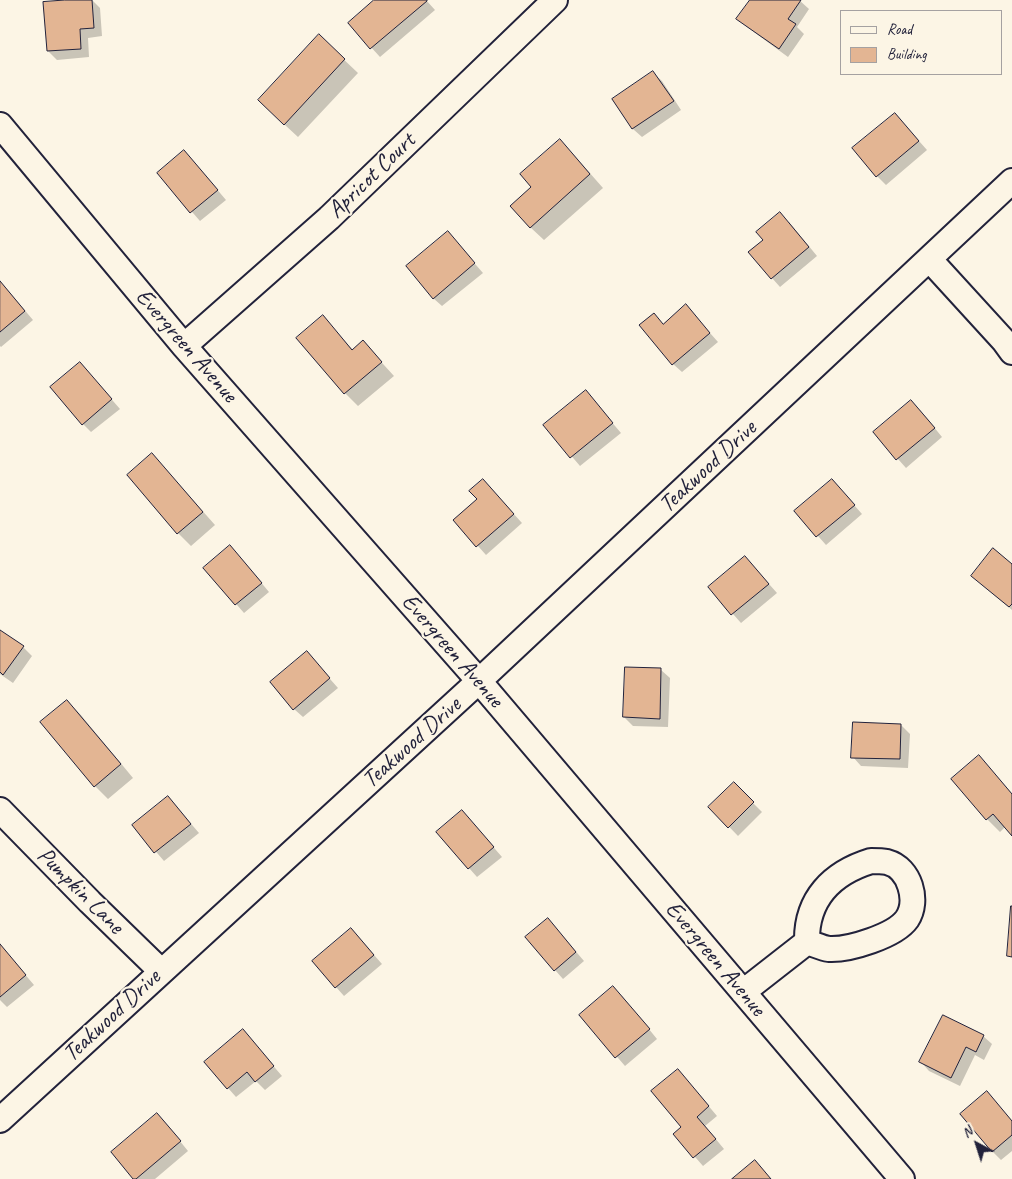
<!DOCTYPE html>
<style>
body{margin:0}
#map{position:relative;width:1012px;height:1179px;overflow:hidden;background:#fcf5e5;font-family:Caveat,sans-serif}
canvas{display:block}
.legend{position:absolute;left:840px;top:10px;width:162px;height:65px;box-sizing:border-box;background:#fcf5e5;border:1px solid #a5a1a1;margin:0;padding:6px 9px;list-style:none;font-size:15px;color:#22223b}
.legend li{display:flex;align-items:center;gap:10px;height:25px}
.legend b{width:25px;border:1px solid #a5a1a1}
.north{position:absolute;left:952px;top:1119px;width:50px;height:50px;-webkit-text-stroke:4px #fcf5e5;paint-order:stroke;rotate:320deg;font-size:14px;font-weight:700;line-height:20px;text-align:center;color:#22223b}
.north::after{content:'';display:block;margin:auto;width:18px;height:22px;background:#22223b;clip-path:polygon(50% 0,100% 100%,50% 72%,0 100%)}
</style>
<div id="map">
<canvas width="1012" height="1179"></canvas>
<ul class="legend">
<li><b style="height:6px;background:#fcf5e5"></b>Road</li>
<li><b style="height:14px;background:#e3b593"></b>Building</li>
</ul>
<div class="north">N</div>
</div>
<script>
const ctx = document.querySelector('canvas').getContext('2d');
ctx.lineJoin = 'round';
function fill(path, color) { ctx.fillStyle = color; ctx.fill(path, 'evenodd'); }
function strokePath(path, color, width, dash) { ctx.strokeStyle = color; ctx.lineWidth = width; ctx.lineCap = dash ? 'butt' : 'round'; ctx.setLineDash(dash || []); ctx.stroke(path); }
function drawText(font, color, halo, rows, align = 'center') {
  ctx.font = font + ' Caveat,sans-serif'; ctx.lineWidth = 4.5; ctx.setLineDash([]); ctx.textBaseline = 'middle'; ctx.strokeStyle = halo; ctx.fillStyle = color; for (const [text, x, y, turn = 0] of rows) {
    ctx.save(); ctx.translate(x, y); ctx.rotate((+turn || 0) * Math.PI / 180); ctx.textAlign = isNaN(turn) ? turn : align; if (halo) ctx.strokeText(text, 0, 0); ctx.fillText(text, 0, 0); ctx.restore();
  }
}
const shadow = new Path2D(`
 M80 0H92L100 8 102 36 88 38 89 57 57 60 48 51 45 3Z
 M376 0H426L435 10 380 57 349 23Z
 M751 0H799L809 9 797 27 804 34 788 57 747 27 738 19Z
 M319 36 358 73 298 137 272 113Z
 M653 73 662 81 681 110 642 137 633 129 613 100Z
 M895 114 927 150 886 185 877 176Z
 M573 154 603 188 544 240 530 227 533 187Z
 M193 161 226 200 200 221 158 173Z
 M789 222 817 256 780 287 772 278 765 240Z
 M448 233 483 273 442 306 433 298Z
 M0 281 33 320 1 347 0 346Z
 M686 306 718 342 682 372 673 364 654 314 664 325Z
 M323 317 353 350 363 342 394 376 358 406 345 393Z
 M80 363 120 409 91 432 83 424Z
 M586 392 621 433 580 466 545 425Z
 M920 410 942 437 906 468 874 432Z
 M152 454 215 525 191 546 178 533Z
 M832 480 862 514 826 545 796 511Z
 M491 489 522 523 486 555 455 520Z
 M239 556 269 592 244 613 205 568Z
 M745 557 777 593 741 623 710 588Z
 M1012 566V610L972 576Z
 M0 631 23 647 32 656 13 683 0 674Z
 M307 653 338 688 303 717 294 709Z
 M661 670 670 678 668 727 633 726 624 717Z
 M67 701 80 714 133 778 108 799 95 786Z
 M901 725 910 734 908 768 861 766 853 757Z
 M979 757 1012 794V835L1005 827 1000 832 987 819Z
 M734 784 762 812 738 836 710 807Z
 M168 797 199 833 164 861 133 825Z
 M462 811 502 857 477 877 469 868Z
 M548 919 584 961 563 979 555 970Z
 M351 929 382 964 344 996 336 987Z
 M0 945 34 985 7 1007 0 1000Z
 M622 996 657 1039 625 1066 581 1015Z
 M983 1036 992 1044 984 1060 975 1055 960 1086 929 1071 921 1062Z
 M251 1040 282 1076 265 1090 256 1081 236 1097 205 1062Z
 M686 1079 717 1116 705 1126 724 1149 703 1166 675 1134 683 1127Z
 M987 1093 1012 1121V1151L1001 1160 992 1151Z
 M166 1124 188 1151 155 1179H135Z`);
const building = new Path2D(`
 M65 0H92L94 28 80 29 81 49 47 51 43 2Z
 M374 0H427V1L370 49 348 23Z
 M750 0H801L788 19 796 24 779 49 736 19Z
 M319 34 345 59 284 125 258 100Z
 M653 71 674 101 632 129 612 99Z
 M895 113 919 141 876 177 852 148Z
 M560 139 590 174 530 228 510 206 531 187 520 174Z
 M184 150 218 190 190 213 157 173Z
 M780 212 809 247 771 279 748 252 763 240 756 232Z
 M448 231 475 263 433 299 406 266Z
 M0 281 25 311 0 332Z
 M686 304 710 333 672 365 639 325 654 313 663 324Z
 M323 315 352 350 363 340 382 362 344 394 296 338Z
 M80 362 112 399 82 425 50 387Z
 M586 390 613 423 570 458 543 425Z
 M911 400 935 428 896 460 873 432Z
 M152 453 203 512 177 534 127 475Z
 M483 479 514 514 476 547 453 520 477 499 469 491Z
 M832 479 855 505 816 537 794 511Z
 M230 545 262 583 235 605 203 568Z
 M993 548 1012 564V604L1009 607 971 576Z
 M745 556 769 584 731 615 708 587Z
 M0 630 24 646 3 675 0 672Z
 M307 651 330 678 293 710 270 682Z
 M625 667 661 668 660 719 623 717Z
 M67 700 121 764 94 787 40 722Z
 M853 722 901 724 900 759 851 758Z
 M979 755 1012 794V836L993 814 986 820 951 779Z
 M734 782 754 802 728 828 708 807Z
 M168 796 191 824 154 853 132 825Z
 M462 810 494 847 468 869 436 832Z
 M1011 906H1012V957L1007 956Z
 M548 918 576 952 554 971 525 937Z
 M351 928 374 955 335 988 312 961Z
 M0 944 26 975 0 997Z
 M613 986 650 1029 615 1058 579 1015Z
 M943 1015 984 1035 976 1052 966 1047 951 1078 919 1062Z
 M243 1029 274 1066 255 1082 247 1072 227 1089 204 1062Z
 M678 1069 709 1106 697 1117 716 1139 693 1158 673 1134 681 1127 651 1091Z
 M987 1091 1012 1121V1135L992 1152 960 1114Z
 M157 1113 181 1141 136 1179H133L111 1152Z
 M755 1160 771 1179H732Z`);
const minor = new Path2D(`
 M0 125 184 346 479 681 902 1179
 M930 260 1004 341 1012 352
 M184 346 329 218 555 0
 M0 810 90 902 161 971
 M871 861C876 861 882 861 887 862 910 868 919 901 907 919 895 936 849 950 829 949 822 948 814 944 807 942 806 899 832 873 871 861Z
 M743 992 807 942
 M0 1120 479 681 1012 181`);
const streetNames = [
 ["Apricot Court",372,176,-44],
 ["Evergreen Avenue",186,346,49],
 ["Teakwood Drive",708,467,-43],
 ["Evergreen Avenue",452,651,49],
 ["Teakwood Drive",412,743,-42],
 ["Pumpkin Lane",80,891,45],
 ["Evergreen Avenue",715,959,50],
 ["Teakwood Drive",112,1016,-43]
];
fill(shadow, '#0003');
fill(building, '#e3b593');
strokePath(building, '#22223b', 1);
strokePath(minor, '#22223b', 28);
strokePath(minor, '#fcf5e5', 24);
drawText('24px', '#22223b', '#fcf5e5', streetNames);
</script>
